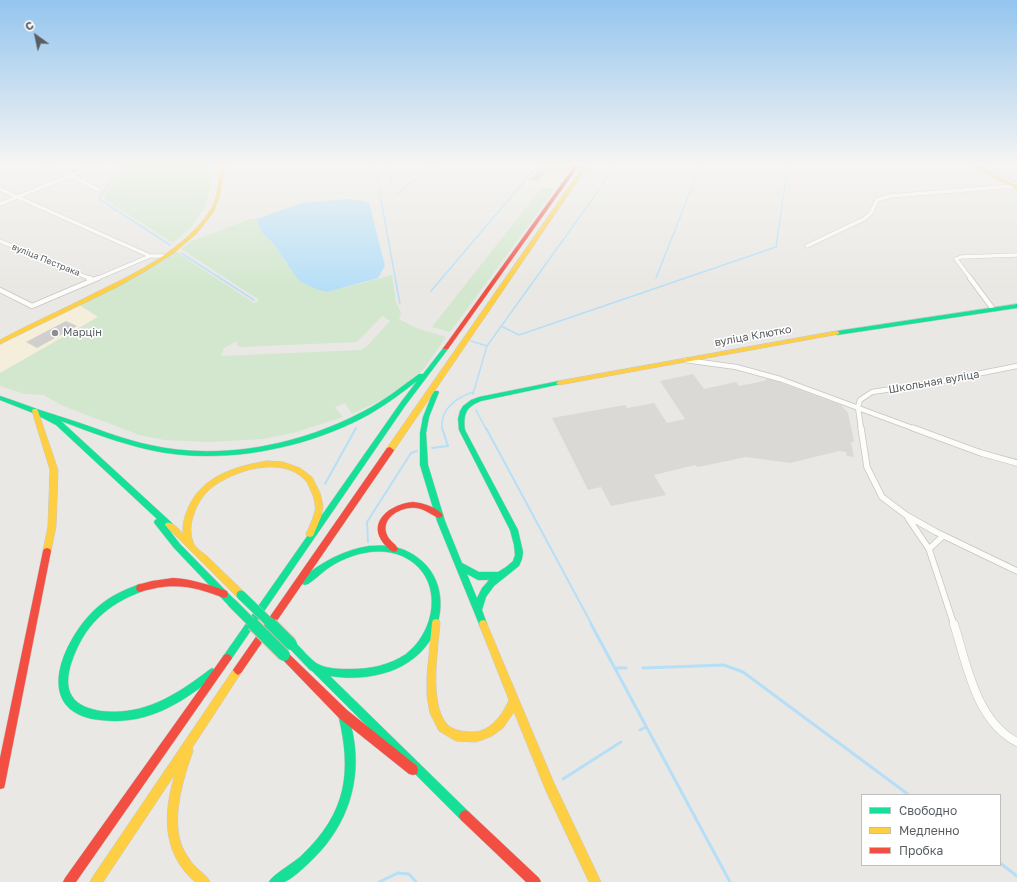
<!DOCTYPE html>
<meta charset="utf-8">
<style>
body{margin:0}
#map{position:relative;width:1017px;height:882px;overflow:hidden;background:#eae8e4;font-family:"Golos Text",sans-serif}
canvas{display:block}
.legend{position:absolute;left:861px;top:794px;width:140px;height:72px;box-sizing:border-box;background:#fff;border:1px solid #bdbfc0;margin:0;padding:5px 7px;list-style:none;font-size:12px;color:#595e62}
.legend li{display:flex;align-items:center;gap:8px;height:20px}
.legend b{width:20px;border:1px solid #bdbfc0}
.north{position:absolute;left:16px;top:16px;width:40px;height:40px;-webkit-text-stroke:3px #fff;paint-order:stroke;rotate:327deg;font-size:11px;font-weight:700;line-height:16px;text-align:center;color:#595e62}
.north::after{content:'';display:block;margin:auto;width:14px;height:18px;background:#595e62;clip-path:polygon(50% 0,100% 100%,50% 72%,0 100%)}
</style>
<div id="map">
<canvas width="1017" height="882"></canvas>
<ul class="legend">
<li><b style="height:5px;background:#16e098"></b>Свободно</li>
<li><b style="height:5px;background:#ffcf43"></b>Медленно</li>
<li><b style="height:5px;background:#f24e42"></b>Пробка</li>
</ul>
<div class="north">С</div>
</div>
<script>
const ctx = document.querySelector('canvas').getContext('2d');
ctx.lineJoin = 'round';
function fill(path, color) { ctx.fillStyle = color; ctx.fill(path, 'evenodd'); }
function strokePath(path, color, width, dash) { ctx.strokeStyle = color; ctx.lineWidth = width; ctx.lineCap = dash ? 'butt' : 'round'; ctx.setLineDash(dash || []); ctx.stroke(path); }
function drawText(font, color, halo, rows, align = 'center') {
  ctx.font = font + ' "Golos Text",sans-serif'; ctx.lineWidth = 3; ctx.setLineDash([]); ctx.textBaseline = 'middle'; ctx.strokeStyle = halo; ctx.fillStyle = color; for (const [text, x, y, turn = 0] of rows) {
    ctx.save(); ctx.translate(x, y); ctx.rotate((+turn || 0) * Math.PI / 180); ctx.textAlign = isNaN(turn) ? turn : align; if (halo) ctx.strokeText(text, 0, 0); ctx.fillText(text, 0, 0); ctx.restore();
  }
}
const commercial = new Path2D(`
 M540 164H575L557 189 523 184Z
 M78 304 99 316 0 373V346L34 325Z`);
const industrial = new Path2D(`
 M693 374 704 389 736 382 739 386 764 381 768 378 841 405 848 413 854 441 851 443 854 457 847 456 846 452 839 451 790 463 746 457 698 467 695 465 654 475 666 495 611 506 601 487 588 490 552 418 625 405 627 408 654 403 667 423 685 419 660 381Z`);
const green = new Path2D(`
 M125 164H215L206 206 190 228 174 242H171L103 198Z
 M542 187 553 189V192L450 332 432 327Z
 M250 219H256L262 233 273 243 299 281 327 292 392 275 396 302 401 313 399 319 416 328 446 337 424 369 407 383 386 398 352 414 345 403 335 407 343 417 293 433 263 439 210 442 164 440 139 435 61 405 44 395 24 394 0 386V373L98 317 78 304 129 280 175 251 254 303 258 302V299L181 249 192 241ZM382 316 390 321 367 346 361 350 221 356 224 348 237 341V345L241 347 357 342Z`);
const water = new Path2D(`
 M348 199 369 202 385 266 378 278 327 292 316 289 299 281 273 243 262 233 256 219 302 203Z`);
const streamFar2 = new Path2D(`
 M122 164 99 199 170 245
 M375 164 378 184
 M389 164 392 183
 M982 164 1017 182
 M601 186 615 164
 M379 189 400 304
 M396 195 435 164
 M181 253 254 300
 M656 278 701 164
 M431 291 539 164
 M501 326 519 335 776 247 788 164
 M471 341 487 346
 M473 394 487 346 599 190
 M476 410 486 429
 M442 429C440 409 456 398 473 392`);
const streamFar1 = new Path2D(`
 M486 428 592 625
 M432 448 448 446 442 428
 M325 484 356 428
 M368 542 367 522 411 453 417 451`);
const stream = new Path2D(`
 M591 624 730 882
 M615 668H626
 M643 668 724 665 743 672 909 795
 M640 730 646 727
 M563 779 621 742
 M1000 863 1017 876
 M379 882 398 873 409 874 416 882`);
const building = new Path2D(`
 M538 170 546 171 538 181 530 180Z
 M66 321 77 326 37 348 26 342Z`);
const streetFar3 = new Path2D(`
 M42 164 70 175 99 190
 M0 189 150 256
 M0 204 100 164
 M0 241 91 279
 M807 246 864 219 871 213 877 200 890 196 1014 186
 M96 279 150 256H165
 M971 279 956 259 961 257 1017 255`);
const streetFar2 = new Path2D(`
 M88 278 91 279
 M970 278 993 309
 M0 290 32 306 98 278
 M685 360 736 367 780 379 915 429
 M861 429 858 407 860 400 872 392 932 383 1017 366`);
const streetFar1 = new Path2D(`
 M861 428 867 467 882 497 906 515 936 532 1017 571
 M913 428 981 453 1017 463
 M908 518 929 549 954 625
 M929 549 943 536`);
const street = new Path2D(`
 M954 624C967 665 976 721 1017 742`);
const fast = new Path2D(`
 M1017 304V308L837 335 834 333 837 331Z
 M446 346 449 348 448 349 405 406 230 661 227 662 224 661 222 658 224 655 401 402 417 381C402 393 387 404 370 414 307 449 221 466 150 450 119 443 90 432 61 421L172 523 173 525 172 527H167L180 544 235 600 236 603 235 606 232 607 229 606 174 548 155 524 154 522 155 520 157 519 56 425 33 413 0 400V396C13 400 25 405 37 409 51 414 66 418 80 423 103 431 126 440 150 445 221 461 300 445 364 411 384 401 401 387 419 374H423L444 347Z
 M559 381 561 382 562 383 561 384 481 401C466 407 463 414 465 430L518 530 523 552 522 559 519 566 494 586 486 597 482 610 487 624 486 627 483 628 480 627 479 624 437 521 420 465V433L423 417 433 392 434 391H438L439 392 429 417 426 433 428 465 445 521 462 563 479 572H498L506 567 513 561 515 555 514 545 510 530 459 430 458 419 460 411 463 406 471 400 479 397ZM467 574 478 580H489L482 588 477 598Z
 M369 546C375 546 381 545 387 546 403 547 417 555 427 566 438 579 442 595 440 612 433 665 378 684 330 676L469 812 471 816 469 820 465 822 461 820 312 671 310 670 288 647 286 644 288 641 291 640 294 641C300 647 312 661 318 664 327 669 341 669 351 669 370 669 390 665 406 654 438 629 444 575 402 556 378 546 350 554 330 567 322 572 315 580 308 584 305 585 305 585 302 584L301 581 302 578C322 562 343 550 369 546Z
 M140 584 143 585 144 588 143 591C106 605 84 625 71 664 68 674 66 687 72 696 78 706 90 709 101 711 144 716 176 695 209 670L212 668 215 670 217 673 215 676C181 704 146 726 100 720 88 719 75 715 67 706 43 678 76 624 100 605 112 595 126 589 140 584Z
 M343 709 347 710C350 718 351 726 353 734 362 780 348 824 315 857 309 863 292 880 284 882 280 882 274 882 269 882 272 875 295 862 302 855 347 812 352 772 338 714L339 710Z`);
const slow = new Path2D(`
 M221 164H225L220 194 214 211 197 233 175 252 147 270 117 287 0 344V340C31 323 64 309 95 293 136 273 184 250 210 211 219 198 218 179 221 164Z
 M585 164H589L393 452H387L386 450 387 448Z
 M969 164H974L1017 186V189Z
 M837 331 839 332V334L559 385 556 383 559 381Z
 M33 409H37L38 411 58 470 56 526 51 551 50 553 47 554 44 553 43 551 48 526 50 470 32 411Z
 M267 461 283 462 300 468 312 477 320 493 323 506 321 517 313 536 310 537 307 536 306 534C309 527 313 519 315 511 316 505 314 497 311 491 309 487 308 483 305 480 282 455 233 470 210 489 202 496 196 506 193 517 190 525 190 536 194 544 196 548 203 553 207 556 219 568 232 580 244 592L245 595 244 598 241 599 238 598 165 525 166 523C173 521 179 529 183 534 182 524 185 515 189 506 203 476 236 466 267 461Z
 M436 619 439 620 440 623C438 649 429 702 446 723 452 731 465 732 474 732 491 731 503 714 509 700L479 624 480 621 483 620 486 621 487 624 554 783 601 882H589L546 791 514 712 503 728 492 736 482 740 475 742 456 741 439 731 430 713 427 696V676L432 623 433 620Z
 M238 665 241 667 243 670 241 673 192 748 193 751C183 779 168 826 186 854 189 858 191 863 195 866 200 872 207 875 210 882H195C162 853 163 814 175 774L103 882H90L92 878 235 667Z`);
const jam = new Path2D(`
 M576 164H580L448 349H444L443 348 444 347Z
 M390 447 394 450 393 452 241 673 238 675 235 673 233 670 235 667 387 448Z
 M413 502C423 503 437 507 443 515L442 517 439 518C431 515 425 509 416 508 401 506 378 519 388 537 391 542 396 544 398 549L397 551C392 553 390 550 387 547 364 524 389 504 413 502Z
 M47 548 50 549 51 551 5 784 4 788 0 789V758L43 551 44 549Z
 M173 578C192 579 209 585 227 591L228 594 227 597 224 598C192 586 174 582 140 592L137 591 136 588 137 585 152 581Z
 M284 651 287 652 347 710 417 766 418 770 417 774 413 775 409 774 339 718 281 658 279 655 281 652Z
 M227 654 230 655 232 658 230 661 76 882H63L65 878 224 655Z
 M465 810 469 812 539 878 541 882H526L461 820 459 816 461 812Z`);
const fastBridgeFar1 = new Path2D(`
 M241 595 272 625
 M232 603 254 625`);
const fastBridge = new Path2D(`
 M253 624 284 655
 M271 624 291 644`);
const markers = [
 [55,333,4,"#8c8e90"]
];
const farStreetnames = [
 ["вуліца Пестрака",46,260,22]
];
const poiNames = [
 ["Марцін",63,333]
];
const streetNames = [
 ["вуліца Клютко",753,336,-10],
 ["Школьная вуліца",934,382,-10]
];
fill(commercial, '#f5eedb');
fill(industrial, '#dbd9d5');
fill(green, '#d2e7ce');
fill(water, '#b6dff7');
strokePath(streamFar2, '#b6dff7', 1.5);
strokePath(streamFar1, '#b6dff7', 2);
strokePath(stream, '#b6dff7', 3);
fill(building, '#d1cfcd');
strokePath(streetFar3, '#c5c5c4', 4.5);
strokePath(streetFar2, '#c5c5c4', 6);
strokePath(streetFar1, '#c5c5c4', 7);
strokePath(street, '#c5c5c4', 9);
strokePath(fast, '#c6c6c6', 1);
strokePath(slow, '#c6c6c6', 1);
strokePath(jam, '#c6c6c6', 1);
strokePath(streetFar3, '#fcfcfb', 3.5);
strokePath(streetFar2, '#fcfcfb', 4.5);
strokePath(streetFar1, '#fcfcfb', 5.5);
strokePath(street, '#fcfcfb', 8);
fill(fast, '#16e098');
fill(slow, '#ffcf43');
fill(jam, '#f24e42');
strokePath(fastBridgeFar1, '#d3c7b1', 10, []);
strokePath(fastBridge, '#d3c7b1', 14, []);
strokePath(fastBridgeFar1, '#16e098', 9);
strokePath(fastBridge, '#16e098', 12);
const sky = ctx.createLinearGradient(0, 0, 0, 288);
sky.addColorStop(0, '#94c5ee');
sky.addColorStop(0.57, '#f6f5f3');
sky.addColorStop(1, '#f6f5f300');
ctx.fillStyle = sky;
ctx.fillRect(0, 0, 1017, 288);
for (const [x, y, r, color] of markers) { const dot = new Path2D(); dot.arc(x, y, r, 0, 2 * Math.PI); ctx.fillStyle = color; ctx.fill(dot); strokePath(dot, '#fff', 1.5); }
drawText('9px', '#595e62', '#fff', farStreetnames);
drawText('11px', '#595e62', '#fff', poiNames, 'left');
drawText('11px', '#595e62', '#fff', streetNames);
</script>
